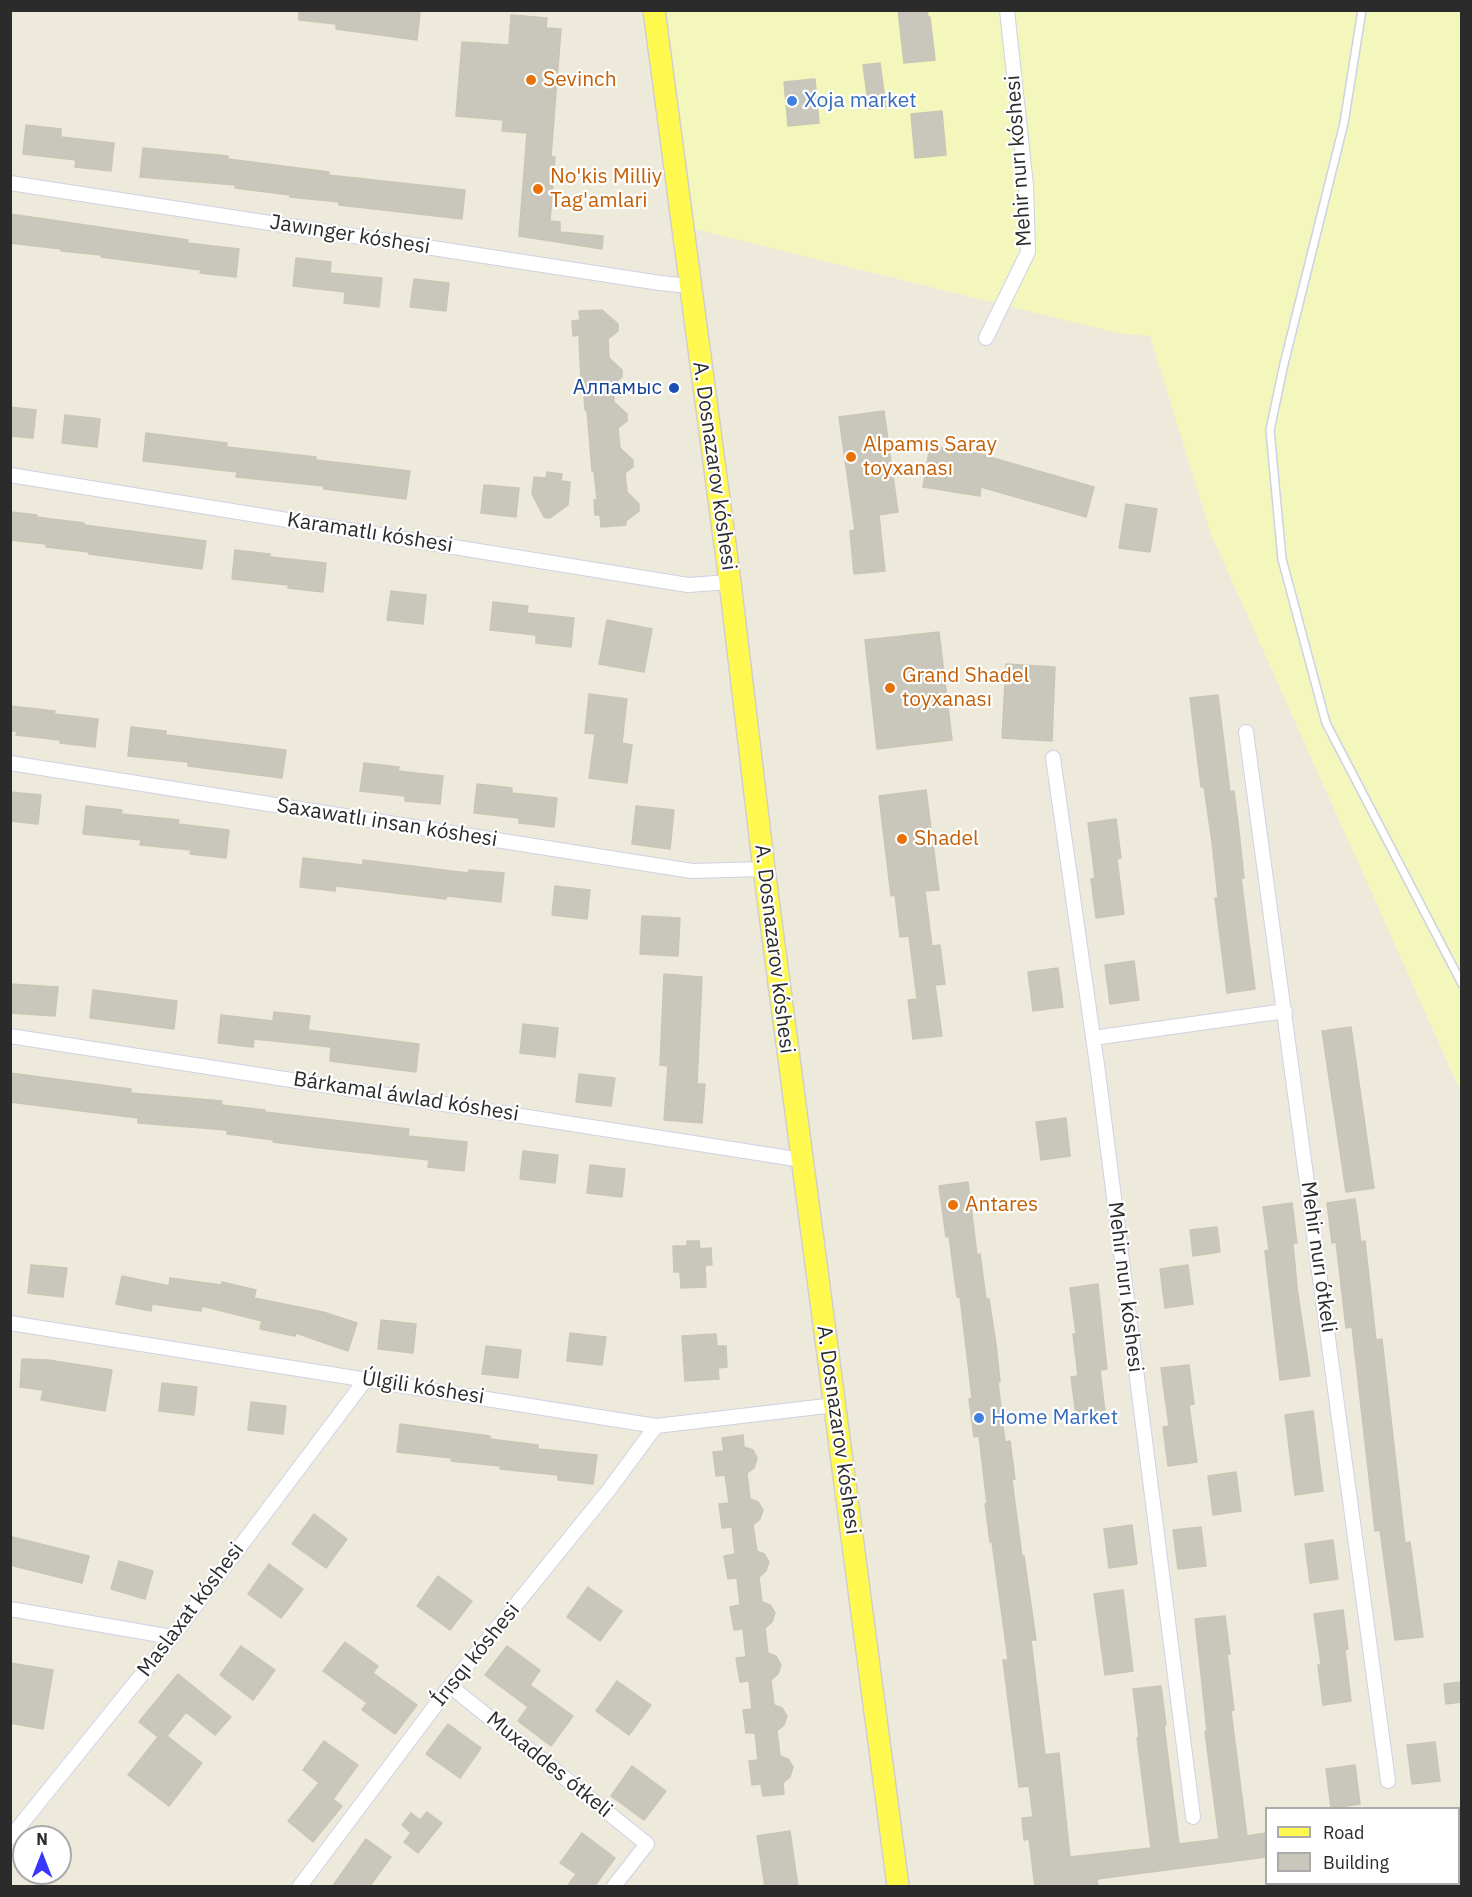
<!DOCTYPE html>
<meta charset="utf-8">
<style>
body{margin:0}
#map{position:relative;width:1472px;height:1897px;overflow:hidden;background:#eeeadb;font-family:"IBM Plex Sans",sans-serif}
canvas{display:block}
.frame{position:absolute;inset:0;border:12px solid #2b2b2b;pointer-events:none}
.legend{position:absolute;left:1265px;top:1807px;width:195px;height:78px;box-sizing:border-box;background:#fff;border:2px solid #aaa;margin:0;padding:8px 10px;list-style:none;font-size:18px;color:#2b2b2b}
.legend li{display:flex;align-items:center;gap:12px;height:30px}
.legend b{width:30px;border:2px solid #aaa}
.north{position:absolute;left:12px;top:1825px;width:60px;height:60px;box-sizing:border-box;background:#fff;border:2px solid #aaa;border-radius:50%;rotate:0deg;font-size:16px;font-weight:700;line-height:24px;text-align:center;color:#2b2b2b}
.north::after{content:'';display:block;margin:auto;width:21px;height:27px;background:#3937ff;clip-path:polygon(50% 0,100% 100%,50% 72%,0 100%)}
</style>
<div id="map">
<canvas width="1472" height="1897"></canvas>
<div class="frame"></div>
<ul class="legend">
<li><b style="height:8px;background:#fff84f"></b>Road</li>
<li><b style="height:16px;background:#c9c6bb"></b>Building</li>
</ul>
<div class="north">N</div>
</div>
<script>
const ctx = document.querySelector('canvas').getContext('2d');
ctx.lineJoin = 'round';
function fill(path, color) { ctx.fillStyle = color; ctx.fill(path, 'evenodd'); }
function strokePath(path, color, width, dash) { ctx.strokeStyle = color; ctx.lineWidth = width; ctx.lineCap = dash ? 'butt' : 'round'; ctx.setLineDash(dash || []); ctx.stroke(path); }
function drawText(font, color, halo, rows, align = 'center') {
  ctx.font = font + ' "IBM Plex Sans",sans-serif'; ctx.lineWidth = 4.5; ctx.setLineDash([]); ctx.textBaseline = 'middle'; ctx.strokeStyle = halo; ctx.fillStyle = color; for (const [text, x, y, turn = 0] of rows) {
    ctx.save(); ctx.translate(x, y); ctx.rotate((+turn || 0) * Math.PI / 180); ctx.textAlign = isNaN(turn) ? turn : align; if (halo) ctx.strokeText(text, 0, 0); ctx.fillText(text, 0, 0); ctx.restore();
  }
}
const sand = new Path2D(`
 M652 11H1461V1092L1211 534 1150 336 1118 333 678 225Z`);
const building = new Path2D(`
 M299 10 420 12 417 40 336 29V24L299 20Z
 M898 10H927L928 17H930L935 60 904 63Z
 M511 15 547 18 546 28 561 29 551 157H555L550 221 560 222V232L603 236 602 249 519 236 527 133 502 131 503 120 456 116 462 42 509 45Z
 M880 63 886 107 869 109 863 65Z
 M815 79 819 123 788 126 784 82Z
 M942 111 946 155 915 158 911 114Z
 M26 125 61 129V137L114 143 111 171 75 167 76 160 23 154Z
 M143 148 228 156V159L329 172 328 175 465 190 462 219 339 205V202L290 197V195L235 188V185L140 177Z
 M10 214 188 240 187 243 239 249 236 277 200 273 201 270 101 257V255L61 251V249L10 243Z
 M296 258 331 262 330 273 382 278 379 307 344 303 345 292 293 286Z
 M414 279 449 283 446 311 410 307Z
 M602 310 618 324V331L608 339 609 358 622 370V377L613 384 614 402 627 414V421L618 428 620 448 633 460V467L625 473 627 492 639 504V511L626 521V525L601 527 600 515H595L594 500H597L594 471H592L587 410H585L583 382H581L579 335 573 336 572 321 580 320 579 311Z
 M10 407 36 410 33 438 10 436Z
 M884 411 898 512 879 515 885 571 854 574 850 531 855 530 839 417Z
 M65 415 100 419 97 447 62 443Z
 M146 433 227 443V447L316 457V460L410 471 406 499 324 489V486L236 477 237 472 143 461Z
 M930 446 987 455 986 456 1094 487 1086 517 981 487 980 496 923 487Z
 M547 472 562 474 561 481 570 482 568 505 550 518 544 517 532 494 534 477 546 478Z
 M484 485 519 488 516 517 481 513Z
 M1126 504 1157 509 1150 552 1119 548Z
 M10 512 37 515 36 517 84 523V525L206 541 202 569 89 554V552L46 547V544L10 540Z
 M235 550 270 554V557L326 563 323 592 288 588V585L232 579Z
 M391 591 426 595 423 624 387 620Z
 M493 602 528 606 527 613 574 618 571 647 536 643V635L490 630Z
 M607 620 652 629 644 672 599 664Z
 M939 632 952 740 877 749 865 640Z
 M1006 664 1055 667 1052 741 1002 738Z
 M589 694 627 699 622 743 632 745 627 783 589 778 595 734 585 733Z
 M1218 695 1230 792 1234 791 1239 831 1244 878H1241L1255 989 1227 993 1215 898H1218L1212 842 1204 787H1201L1190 698Z
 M10 706 55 711 54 714 98 719 95 747 60 743V740L16 735 17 731H10Z
 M131 727 166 731V735L286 750 282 778 188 766V762L128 756Z
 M364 763 399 767 398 771 443 776 440 804 405 801V796L360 791Z
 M477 784 512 788V793L557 798 554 827 519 823V818L474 813Z
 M926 790 939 890 925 891 932 946 940 945 945 984 935 985 942 1036 913 1039 908 1000 917 999 909 936 900 937 895 895 891 896 879 796Z
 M10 792 41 795 38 824 10 821Z
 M86 806 122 810 121 814 179 820 178 824 229 830 226 858 190 854 191 850 140 845 141 840 83 834Z
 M636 806 674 810 670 849 632 844Z
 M1116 819 1121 858 1117 859 1124 914 1096 918 1091 879 1095 878 1088 823Z
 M303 858 363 865V860L468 873 469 870 504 873 501 902 447 896 446 899 336 886 335 891 300 887Z
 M555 886 590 890 587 919 552 915Z
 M642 916 680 918 678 956 640 954Z
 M1134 961 1139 1000 1110 1004 1105 965Z
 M1058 968 1063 1007 1033 1011 1028 972Z
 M664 974 702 977 697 1084H705L702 1123 664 1120 668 1066 660 1065Z
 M10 984 58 987 55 1016 10 1013Z
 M93 990 177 1001 174 1029 90 1018Z
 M274 1012 310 1016 308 1030 419 1044 416 1072 330 1061 331 1047 254 1039 253 1047 218 1043 221 1015 273 1021Z
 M523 1024 558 1028 555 1057 520 1053Z
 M1351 1027 1374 1188 1346 1192 1322 1031Z
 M10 1073 131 1089V1093L222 1101 221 1105 265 1110V1112L409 1129 408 1136 467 1142 464 1171 428 1167 429 1160 320 1148 273 1142 274 1140 227 1134V1130L138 1123V1118L10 1102Z
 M579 1074 615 1078 611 1106 576 1102Z
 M1066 1118 1070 1156 1041 1160 1036 1122Z
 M523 1151 558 1155 555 1183 520 1179Z
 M590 1165 625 1169 622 1197 587 1193Z
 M968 1182 977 1255 980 1254 986 1299H989L996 1344 1000 1382H998L1005 1442 1010 1441 1015 1479 1012 1480 1022 1556H1024L1036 1640H1031L1045 1755 1059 1753 1070 1857 1151 1848 1137 1738 1139 1737 1133 1689 1161 1686 1166 1725H1164L1179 1844 1219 1839 1205 1732 1207 1731 1195 1619 1225 1616 1230 1654H1227L1234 1710 1231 1711 1247 1836 1266 1833V1857L1097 1879 1098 1887H1035L1029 1839 1024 1840 1022 1818 1033 1817 1029 1786 1019 1787 1003 1660H1008L992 1542H990L985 1504H987L979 1436 974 1437 969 1399 972 1398 960 1297H957L949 1236 946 1237 939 1186Z
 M1355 1199 1361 1242 1365 1241 1376 1340 1382 1339 1405 1543 1410 1542 1423 1637 1395 1640 1380 1530 1375 1531 1352 1327 1346 1328 1336 1242 1332 1243 1327 1203Z
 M1292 1203 1297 1243H1293L1297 1287 1310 1376 1280 1380 1265 1251 1269 1250 1263 1207Z
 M1217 1227 1220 1252 1193 1256 1190 1230Z
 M687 1241H699L700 1249 711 1248 712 1265H705L706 1287 681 1288 680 1272H674L673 1246H687Z
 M31 1265 67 1268 63 1297 28 1293Z
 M1188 1265 1193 1304 1165 1308 1160 1269Z
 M122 1276 169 1286 170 1278 221 1285 222 1282 256 1290 254 1298 323 1312 357 1323 348 1351 296 1333 295 1336 260 1329 262 1321 202 1306 201 1311 152 1304 151 1311 116 1304Z
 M1098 1284 1107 1369 1100 1370 1105 1411 1076 1415 1071 1377 1078 1376 1073 1334H1076L1070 1288Z
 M381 1320 416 1324 413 1353 378 1349Z
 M570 1333 606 1337 602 1365 567 1361Z
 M716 1334 717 1346H726L727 1367 718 1368 719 1379 685 1381 682 1336Z
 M486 1346 521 1350 518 1378 482 1374Z
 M22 1359 48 1360 112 1370 105 1411 41 1400 43 1390 20 1387Z
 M1189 1365 1194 1404 1189 1405 1197 1462 1168 1466 1163 1427 1169 1426 1161 1368Z
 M162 1383 197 1387 194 1415 159 1411Z
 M251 1402 286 1406 283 1434 248 1430Z
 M1313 1411 1323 1491 1295 1495 1285 1415Z
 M400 1424 490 1436V1439L538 1445V1449L597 1455 593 1484 558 1480V1475L500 1469V1466L451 1461 452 1458 397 1452Z
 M743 1435 744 1447 753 1450 757 1458 754 1468 747 1473 750 1499 758 1502 763 1510 760 1519 753 1525 757 1551 764 1554 769 1562 766 1571 759 1577 762 1602 770 1605 775 1613 772 1622 765 1628 768 1653 776 1656 781 1665 778 1674 771 1680 774 1705 782 1708 787 1716 784 1725 777 1731 780 1756 788 1759 793 1767 790 1777 783 1783 784 1794 763 1796 761 1784 752 1785 749 1761 758 1760 755 1733H746L743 1710 752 1709 749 1681 740 1682 736 1658 746 1657 743 1629 734 1630 730 1607 740 1605 737 1578 728 1579 724 1556 735 1554 732 1527 722 1528 719 1504 729 1503 725 1475 716 1476 713 1452 724 1451 722 1438Z
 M1236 1472 1241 1511 1213 1515 1208 1476Z
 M314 1514 347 1539 326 1568 292 1544Z
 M1132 1525 1137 1564 1109 1568 1104 1529Z
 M1201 1527 1206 1566 1178 1569 1173 1530Z
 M12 1537 89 1556 82 1583 10 1565Z
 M1333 1540 1338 1579 1310 1583 1305 1544Z
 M119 1561 153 1571 145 1599 111 1589Z
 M269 1564 303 1589 281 1618 248 1594Z
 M438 1576 472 1601 450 1630 417 1606Z
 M588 1587 622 1611 600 1641 567 1617Z
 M1123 1590 1133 1671 1105 1675 1094 1594Z
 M1343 1610 1348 1649 1345 1650 1351 1701 1323 1705 1318 1665H1321L1314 1614Z
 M345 1642 378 1666 373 1673 417 1705 395 1734 362 1710 367 1703 323 1671Z
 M241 1646 275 1670 253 1700 220 1675Z
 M507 1646 540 1670 530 1685 573 1716 551 1746 518 1721 528 1707 485 1675Z
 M10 1663 53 1670 43 1729 10 1723Z
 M178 1674 231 1717 215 1735 186 1712 167 1736 202 1763 169 1806 128 1775 158 1737 139 1722Z
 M617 1681 651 1705 629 1735 596 1711Z
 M1461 1682V1702L1446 1704 1444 1684Z
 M448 1724 481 1748 460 1778 426 1754Z
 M324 1741 358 1765 333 1799 342 1806 313 1842 288 1821 319 1783 303 1770Z
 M1435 1742 1440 1781 1412 1784 1407 1745Z
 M1355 1765 1360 1804 1331 1808 1326 1769Z
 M632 1766 666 1791 644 1820 611 1796Z
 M427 1812 442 1823 418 1853 404 1842 411 1833 402 1825 411 1813 420 1820Z
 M790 1831 798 1887H765L757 1836Z
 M582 1833 615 1858 594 1887H567L576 1874 560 1863Z
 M366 1839 391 1857 369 1887H332Z`);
const service = new Path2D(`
 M1362 10 1344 123 1284 364 1270 430 1282 559 1326 723 1462 984`);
const minor = new Path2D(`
 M10 183 660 283 689 286
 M986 338 1028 252 1026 185 1007 10
 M10 475 688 585 730 582
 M1246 732 1388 1781
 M1053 758 1098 1072 1193 1817
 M10 763 692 871 764 869
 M10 1036 802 1160
 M1093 1038 1285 1011
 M10 1323 656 1426 835 1405
 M10 1609 172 1637
 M450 1686 647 1844 614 1886
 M10 1838 172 1637 366 1379
 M300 1886 450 1686 608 1491 656 1426`);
const primary = new Path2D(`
 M654 10 730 582 764 869 898 1886`);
const markers = [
 [531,80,6,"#e8710a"],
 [792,101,6,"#3f7fe0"],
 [538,189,6,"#e8710a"],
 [674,388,6,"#1a4fb4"],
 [851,457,6,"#e8710a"],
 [890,688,6,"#e8710a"],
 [902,839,6,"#e8710a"],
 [953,1205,6,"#e8710a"],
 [979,1418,6,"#3f7fe0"]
];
const foodNames = [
 ["Sevinch",543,80],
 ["No'kis Milliy",550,177],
 ["Tag'amlari",550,201],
 ["Alpamıs Saray",863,445],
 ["toyxanası",863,469],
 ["Grand Shadel",902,676],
 ["toyxanası",902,700],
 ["Shadel",914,839],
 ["Antares",965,1205]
];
const shopNames = [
 ["Xoja market",804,101],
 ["Home Market",991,1418]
];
const streetNames = [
 ["Mehir nurı kóshesi",1019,161,-94],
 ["Jawınger kóshesi",350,235,9],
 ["A. Dosnazarov kóshesi",714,466,82],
 ["Karamatlı kóshesi",370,533,9],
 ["Saxawatlı insan kóshesi",387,823,9],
 ["A. Dosnazarov kóshesi",774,949,83],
 ["Bárkamal áwlad kóshesi",406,1097,9],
 ["Mehir nurı ótkeli",1318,1257,82],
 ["Mehir nurı kóshesi",1125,1287,83],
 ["Úlgili kóshesi",423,1388,9],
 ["A. Dosnazarov kóshesi",838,1430,82],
 ["Maslaxat kóshesi",191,1610,-53],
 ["Írısqı kóshesi",476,1655,-51],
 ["Muxaddes ótkeli",549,1765,39]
];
const transitNames = [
 ["Алпамыс",662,388]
];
fill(sand, '#f4f7bb');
fill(building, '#c9c6bb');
strokePath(building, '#cac6b5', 1.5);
strokePath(service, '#d0d0e5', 10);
strokePath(minor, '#d0d0e5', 16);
strokePath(primary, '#d0d0d0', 24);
strokePath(service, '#fff', 7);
strokePath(minor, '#fff', 14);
strokePath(primary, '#fff84f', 21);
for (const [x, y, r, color] of markers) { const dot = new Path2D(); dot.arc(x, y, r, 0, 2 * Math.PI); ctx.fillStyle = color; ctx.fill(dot); strokePath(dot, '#fff', 2); }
drawText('21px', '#c56008', '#fff', foodNames, 'left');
drawText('21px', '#366cbe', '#fff', shopNames, 'left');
drawText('21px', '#2b2b2b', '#fff', streetNames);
drawText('21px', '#164399', '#fff', transitNames, 'right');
</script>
